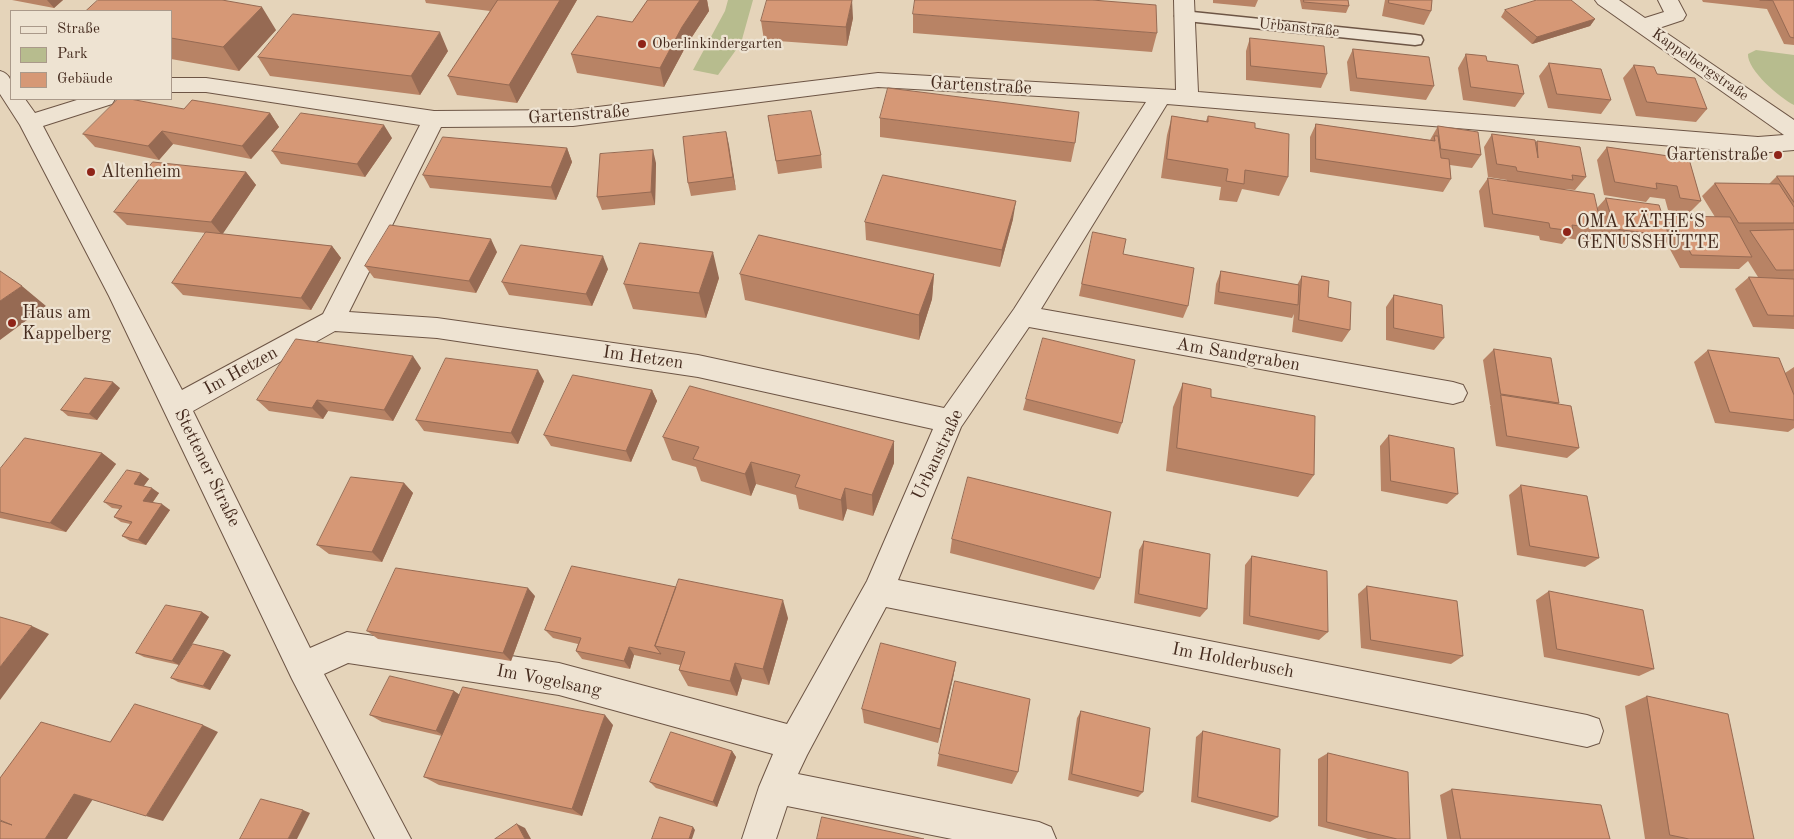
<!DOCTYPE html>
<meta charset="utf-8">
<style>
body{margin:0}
#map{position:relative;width:1794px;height:839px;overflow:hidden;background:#e5d4ba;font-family:"Old Standard TT",serif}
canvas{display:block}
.legend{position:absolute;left:10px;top:10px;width:162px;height:90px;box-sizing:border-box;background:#eee3d2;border:1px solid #aa998a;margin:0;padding:6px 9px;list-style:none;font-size:15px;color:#452b1e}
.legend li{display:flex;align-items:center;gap:10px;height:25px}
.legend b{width:25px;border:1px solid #aa998a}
</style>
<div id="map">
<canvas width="1794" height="839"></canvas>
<ul class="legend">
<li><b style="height:6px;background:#eee3d2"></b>Straße</li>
<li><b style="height:14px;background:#b7bc8e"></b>Park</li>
<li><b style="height:14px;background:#d69876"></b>Gebäude</li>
</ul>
</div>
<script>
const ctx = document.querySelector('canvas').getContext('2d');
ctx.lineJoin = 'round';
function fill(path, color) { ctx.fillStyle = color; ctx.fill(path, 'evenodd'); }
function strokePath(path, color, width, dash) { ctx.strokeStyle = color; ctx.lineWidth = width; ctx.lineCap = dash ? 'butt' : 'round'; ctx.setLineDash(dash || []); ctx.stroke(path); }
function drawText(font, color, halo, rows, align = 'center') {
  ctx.font = font + ' "Old Standard TT",serif'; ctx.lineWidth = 4.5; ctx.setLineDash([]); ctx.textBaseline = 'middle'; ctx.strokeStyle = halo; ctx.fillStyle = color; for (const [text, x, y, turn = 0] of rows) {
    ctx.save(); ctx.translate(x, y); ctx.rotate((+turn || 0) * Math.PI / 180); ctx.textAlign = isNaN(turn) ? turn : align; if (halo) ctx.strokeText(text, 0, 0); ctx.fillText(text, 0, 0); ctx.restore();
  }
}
const green = new Path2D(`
 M728 0H753L741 43 718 75 693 70 725 11Z
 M1756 50 1794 55V105C1780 98 1747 70 1748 54Z`);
const lane = new Path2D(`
 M1183 11 1415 35 1421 36 1423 40 1421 44 1415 45 1177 20 1175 16 1177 12Z`);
const street = new Path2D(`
 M1174 0H1194L1198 92 1758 137 1784 135 1598 4 1595 0H1619L1645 18 1664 12 1658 0H1678L1686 15 1683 20 1659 28 1794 120V150L1758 153 1167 104 1041 309 1453 382 1463 385 1467 393 1463 401 1453 404 1029 327 961 427 898 580 1587 715 1599 719 1603 731 1599 743 1587 747 886 607 807 755 798 774 1039 822 1051 827 1056 839H952L787 806 776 839H742L759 787 773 754 559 695 348 663 324 674 411 839H375L292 679 109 296 20 125 0 94V71C14 75 11 86 11 99H25L35 113 80 99H115L112 104 43 126 182 390 323 314 420 125 206 92H171V78H206L434 111 573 110 878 73 1176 90ZM878 87 1146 102 1014 309 944 408 698 355 437 318 349 312 441 127 573 126ZM335 331 437 338 698 377 933 429 867 581 787 724 559 663 347 632 310 648 193 411Z`);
const wall = new Path2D(`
 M12 0H63L54 8Z
 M425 0H577L517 103 457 95 448 76 490 11 426 3Z
 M648 0H707L709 11 686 46 664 87 577 73 571 54 632 22Z
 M1213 0H1258L1255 7 1213 3Z
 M1300 0H1348L1349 6 1346 13 1302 9Z
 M1385 0H1432L1431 11 1424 25 1382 16Z
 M1702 0H1794V45L1784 44 1767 9 1703 2Z
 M1505 10 1595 19 1590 26 1532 44 1501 17Z
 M171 11 276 30 239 71 171 59Z
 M913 14 1157 33 1152 52 913 33Z
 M853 18 847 46 764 40 761 21Z
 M1250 38 1327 74 1321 88 1246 80V51Z
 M1353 49 1434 86 1426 100 1350 91 1347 62Z
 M448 51 420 95 270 76 258 57Z
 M1466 54 1487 61 1524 94 1515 107 1463 100 1458 68Z
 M1549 63 1611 100 1601 114 1548 108 1539 76Z
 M1634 65 1657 74 1707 109 1696 122 1636 116 1623 78Z
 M184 109 270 113 279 127 251 159 173 144 159 160 95 147 83 134Z
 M768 116 821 155 822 168 778 174Z
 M1172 116 1206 121 1208 116 1255 128 1288 177 1279 196 1242 189 1237 202 1219 200 1221 187 1161 178 1167 135Z
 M880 118 1075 143 1071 162 880 137Z
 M1316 124 1430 140 1438 126 1481 155 1472 168 1450 165 1451 179 1443 192 1310 172V137Z
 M726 132 736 190 691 196 688 183Z
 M1492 134 1536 142 1537 141 1586 177 1575 190 1565 189 1564 190 1597 208 1606 198 1665 223 1672 216 1715 217 1702 196 1715 183 1769 184 1777 176H1794V329L1753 327 1735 289 1749 277H1758L1748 261 1739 269 1680 268 1665 240 1657 249 1603 242 1600 231 1591 242 1567 238 1562 244 1540 240 1539 236 1484 227 1479 191 1488 178 1507 181V180L1488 177 1484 147Z
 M392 138 365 177 281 164 272 151Z
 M1607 147 1689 159 1701 201 1688 214 1668 210 1665 199 1650 197 1646 202 1604 195 1597 160Z
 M567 148 572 162 556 200 430 188 423 175Z
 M656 163 655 205 602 210 597 197Z
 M246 172 256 185 222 234 332 246 341 258 311 310 183 295 172 283 206 233 127 225 114 212Z
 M1013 219 1000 267 866 240 865 222Z
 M1090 245 1123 254 1188 306 1183 318 1079 296Z
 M497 252 476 293 374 278 365 266Z
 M608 269 592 306 509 295 502 282Z
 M1221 271 1297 285 1302 276 1328 297 1350 330 1342 342 1292 332 1294 314 1292 318 1214 304 1216 284Z
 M740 274H934L932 299 919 340 745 300Z
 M719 278 706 318 633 309 624 284Z
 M1394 295 1444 338 1434 350 1386 340V307Z
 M1494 349 1559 403 1558 404 1579 448 1567 458 1496 446 1490 406 1491 405H1490L1483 360Z
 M1708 350 1785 373 1794 367V428L1788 432 1715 423 1694 362Z
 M421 368 393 421 328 411 323 419 269 411 257 400Z
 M544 381 518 444 424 431 416 420Z
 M1183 383 1211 397 1314 475 1298 497 1166 471 1173 407Z
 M120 388 97 420 68 416 61 410Z
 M652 390 657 401 631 462 551 446 544 435Z
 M1026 399 1122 423 1118 434 1023 410Z
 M1389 435 1458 494 1447 504 1381 491 1380 446Z
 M663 437 894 463 873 516 847 509 843 521 799 509 796 495 756 484 751 496 701 481 696 467 672 460Z
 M102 453 116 464 66 532 0 518V469Z
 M141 473 149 479 143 486 159 493 153 502 170 510 146 545 130 541 122 536 130 524 121 522 114 517 119 509 112 508 104 502Z
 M404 483 413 493 382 562 329 554 317 545Z
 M1521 485 1599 558 1585 567 1517 555 1509 495Z
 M952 539 1100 578 1094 590 950 553Z
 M1144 541 1207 609 1200 617 1134 603 1139 550Z
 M1252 556 1328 632 1319 640 1243 624 1245 565Z
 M1367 586 1463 656 1451 664 1361 648 1358 594Z
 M1549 591 1654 669 1639 676 1544 657 1536 600Z
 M535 596 511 661 378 639 367 631Z
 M202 612 209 617 179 665 144 657 136 653Z
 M788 618 769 685 742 679 737 696 688 686 679 670 680 665 634 655 630 669 582 659 576 651 578 644 553 638 545 630Z
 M231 655 210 690 178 682 171 678Z
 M956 662 953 678 938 743 864 723 862 709Z
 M454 691 460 695 613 725 582 816 439 785 424 777 442 736 382 722 370 715Z
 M1647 696 1754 839H1645L1625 706Z
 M1081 711 1143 792 1138 797 1068 780 1077 718Z
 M1203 731 1278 817 1270 822 1191 802 1196 737Z
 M732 751 736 757 717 807 656 788 650 782Z
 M1328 753 1410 839H1368L1318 826V759Z
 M939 754 1018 772 1012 784 937 766Z
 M1452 789 1610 839H1447L1440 795Z`);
const shadedWall = new Path2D(`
 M47 0H63L54 8Z
 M560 0H577L517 103 509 85Z
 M700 0H707L709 11 686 46 664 87 660 68 682 27Z
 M852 0 853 18 847 46 846 27Z
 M262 7 276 30 239 71 223 47Z
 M1595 19 1590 26 1532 44 1537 37Z
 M440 32 448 51 420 95 411 76Z
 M270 113 279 127 251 159 242 146Z
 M384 125 392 138 365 177 357 164Z
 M162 131 173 144 159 160 148 146Z
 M726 132 729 145 736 190 733 177Z
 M567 148 572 162 556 200 551 187Z
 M653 150 656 163 655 205 651 192Z
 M246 172 256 185 222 235 211 222Z
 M1016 201 1013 219 1000 267 1002 250Z
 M491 239 497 252 476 293 469 281Z
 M332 246 341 258 311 310 301 298Z
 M713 252 719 278 706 318 699 293Z
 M603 256 608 269 592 306 586 294Z
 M934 274 932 299 919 340V315Z
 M22 286 46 306 0 340V301Z
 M413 356 421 368 393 421 384 410Z
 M538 370 544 381 518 444 511 433Z
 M113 382 120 388 97 420 89 414Z
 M652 390 657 401 631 462 626 451Z
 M317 400 328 411 323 419 312 408Z
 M894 441V463L873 516 872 495Z
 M102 453 116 464 66 532 50 523Z
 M751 462 756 484 751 496 745 474Z
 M141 473 149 479 141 490 134 484Z
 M404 483 413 493 382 562 372 552Z
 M152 488 159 493 150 506 143 501Z
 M845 488 847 509 843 521 841 500Z
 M162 504 170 510 146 545 138 540Z
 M528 588 535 596 511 661 503 653Z
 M783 600 788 618 769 685 763 669Z
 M202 612 209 617 179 665 172 661Z
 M32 626 49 634 0 700V667Z
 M629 647 634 655 630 669 624 661Z
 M224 651 231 655 210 690 203 686Z
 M956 662 953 678 938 743 940 729Z
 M735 663 742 679 737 696 730 681Z
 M454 691 464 698 446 737 436 731Z
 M605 715 613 725 582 816 572 809Z
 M203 725 218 732 163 821 146 816Z
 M732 751 736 757 717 807 713 802Z
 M74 794 93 799 67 839H45Z
 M303 810 310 813 297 839H288Z
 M517 824 525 828 531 839H525Z
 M693 827 695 830 692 839H689Z`);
const building = new Path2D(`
 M98 0H222L262 7 223 47 171 38V11H86Z
 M498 0H560L509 85 448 76Z
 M648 0H700L682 27 660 68 571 54 597 16 632 22Z
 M767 0H852L846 27 761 21Z
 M915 0H1092L1156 5 1157 33 913 14Z
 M1304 0H1348L1349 6 1304 2Z
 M1389 0H1432L1431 11 1389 3Z
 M1537 0H1571L1595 19 1537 37 1505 10Z
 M1760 0H1794V38L1790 37 1773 1Z
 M293 14 440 32 411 76 258 57Z
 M1250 38 1324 46 1327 74 1251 66Z
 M1353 49 1429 57 1434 86 1357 78Z
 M1466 54 1486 56 1487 61 1518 65 1524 94 1471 87Z
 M1549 63 1601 69 1611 100 1557 94Z
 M1634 65 1654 67 1657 74 1695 78 1707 109 1647 102Z
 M888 88 1079 112 1075 143 880 118Z
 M118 99H130L184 109 192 100 270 113 242 146 162 131 148 146 83 134Z
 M811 111 821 155 776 161 768 116Z
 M301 113 384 125 357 164 272 151Z
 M1172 116 1208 122V116L1255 123V128L1289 134 1288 177 1245 170 1244 184 1226 181 1228 169 1167 159Z
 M1316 124 1435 141 1434 136H1438L1441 158 1449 159 1451 179 1316 159Z
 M1438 126 1478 132 1481 155 1441 149Z
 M726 132 733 177 688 183 683 137Z
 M1492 134 1535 140 1538 158 1537 141 1580 147 1586 177 1572 175 1573 180 1517 171 1516 167 1497 164Z
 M443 137 567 148 551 187 423 175Z
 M1607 147 1689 159 1701 201 1680 198 1677 186 1656 183 1657 189 1615 182Z
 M653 150 651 192 597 197 600 154Z
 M153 162 246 172 211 222 114 212Z
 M883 175 1016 201 1002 250 865 222Z
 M1777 176H1794V202Z
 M1488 178 1594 194 1602 229 1572 225 1573 231 1550 228 1549 223 1493 214Z
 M1715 183 1779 184 1794 207V223H1739Z
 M1606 198 1659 205 1669 236 1615 229Z
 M1672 216 1730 217 1752 257 1692 255Z
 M390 225 491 239 469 281 365 266Z
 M1794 230V270H1776L1750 231Z
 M206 232 332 246 301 298 172 283Z
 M1093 232 1126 239 1123 254 1194 268 1188 306 1082 284Z
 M759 235 934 274 919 315 740 274Z
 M640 243 713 252 699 293 624 284Z
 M521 245 603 256 586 294 502 282Z
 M0 271 22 286 0 301Z
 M1221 271 1299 285 1298 305 1219 292Z
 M1302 276 1329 281 1328 297 1351 302 1350 330 1299 320Z
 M1749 277 1794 279V316L1768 315Z
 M1394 295 1442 305 1444 338 1394 328Z
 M1043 338 1135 360 1122 423 1026 399Z
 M296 339 413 356 384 410 317 400 312 408 257 400Z
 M1494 349 1551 358 1559 403 1501 394Z
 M1708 350 1779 358 1794 395V420L1730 412Z
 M446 358 538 370 511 433 416 420Z
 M573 375 652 390 626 451 544 435Z
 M85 378 113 382 89 414 61 410Z
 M1183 383 1211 389V397L1315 416 1314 475 1177 448Z
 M690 386 894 441 872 495 845 488 841 500 795 487 800 475 751 462 745 474 693 459 699 447 663 437Z
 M1501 395 1571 406 1579 448 1507 436Z
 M1389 435 1454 448 1458 494 1391 481Z
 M25 438 102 453 50 523 0 512V469Z
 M127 470 141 473 134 484 152 488 143 501 162 504 138 540 122 536 132 522 114 517 122 506 104 502Z
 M351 477 404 483 372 552 317 545Z
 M968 477 1111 512 1100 578 952 539Z
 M1521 485 1587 496 1599 558 1530 546Z
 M1144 541 1210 554 1207 609 1139 594Z
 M1252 556 1327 571 1328 632 1250 616Z
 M572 566 676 587 655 646 661 654 629 647 624 661 576 651 581 638 545 630Z
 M396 568 528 588 503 653 367 631Z
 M679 579 783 600 763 669 735 663 730 681 679 670 685 652 655 646Z
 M1367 586 1457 601 1463 656 1371 640Z
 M1549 591 1643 610 1654 669 1557 649Z
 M166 605 202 612 172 661 136 653Z
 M0 617 32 626 0 667Z
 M881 643 956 662 940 729 862 709Z
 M193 644 224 651 203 686 171 678Z
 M390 676 454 691 436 731 370 715Z
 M955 681 1030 699 1018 772 939 754Z
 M463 687 605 715 572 809 424 777Z
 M1647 696 1728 714 1754 839H1689L1670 835Z
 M135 704 203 725 146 816 74 794 45 839H0V821L12 825 0 820V778L41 722 110 742Z
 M1081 711 1150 728 1143 792 1072 774Z
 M1203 731 1280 749 1278 817 1198 797Z
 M671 732 732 751 713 802 650 782Z
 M1328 753 1408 772 1410 839H1397L1327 822Z
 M1452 789 1601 805 1610 839H1461Z
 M261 799 303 810 288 839H240Z
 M660 817 693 827 689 839H652Z
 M822 817 924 839H817Z
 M517 824 525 839H495Z`);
const markers = [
 [642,44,5,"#8f2418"],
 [1778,155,5,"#8f2418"],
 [91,172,5,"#8f2418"],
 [1567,232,5,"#8f2418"],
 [12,323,5,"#8f2418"]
];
const farStreetnames = [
 ["Urbanstraße",1299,28,6],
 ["Kappelbergstraße",1700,65,35]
];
const farPoinames = [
 ["Oberlinkindergarten",652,44]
];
const streetNames = [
 ["Gartenstraße",981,86,3],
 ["Gartenstraße",579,115,-4],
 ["Am Sandgraben",1238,355,10],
 ["Im Hetzen",643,358,8],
 ["Im Hetzen",241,371,-29],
 ["Urbanstraße",938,455,-65],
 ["Stettener Straße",207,468,64],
 ["Im Holderbusch",1233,661,11],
 ["Im Vogelsang",549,681,11]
];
const poiNames = [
 ["Gartenstraße",1768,155,"right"],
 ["Altenheim",101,172],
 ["OMA KÄTHE‘S",1577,222],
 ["GENUSSHÜTTE",1577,243],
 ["Haus am",22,313],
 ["Kappelberg",22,334]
];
fill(green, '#b7bc8e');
strokePath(lane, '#6d5545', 3);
strokePath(street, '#6d5545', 2);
fill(lane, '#eee3d2');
fill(street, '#eee3d2');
fill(wall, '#b88365');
fill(shadedWall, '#966a53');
fill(building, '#d69876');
strokePath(building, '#966a53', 1);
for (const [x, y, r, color] of markers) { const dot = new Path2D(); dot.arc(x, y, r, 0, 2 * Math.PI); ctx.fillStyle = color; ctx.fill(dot); strokePath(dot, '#eee3d2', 2); }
drawText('15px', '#452b1e', '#eee3d2', farStreetnames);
drawText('15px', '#452b1e', '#eee3d2', farPoinames, 'left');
drawText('18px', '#452b1e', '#eee3d2', streetNames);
drawText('18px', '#452b1e', '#eee3d2', poiNames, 'left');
</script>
